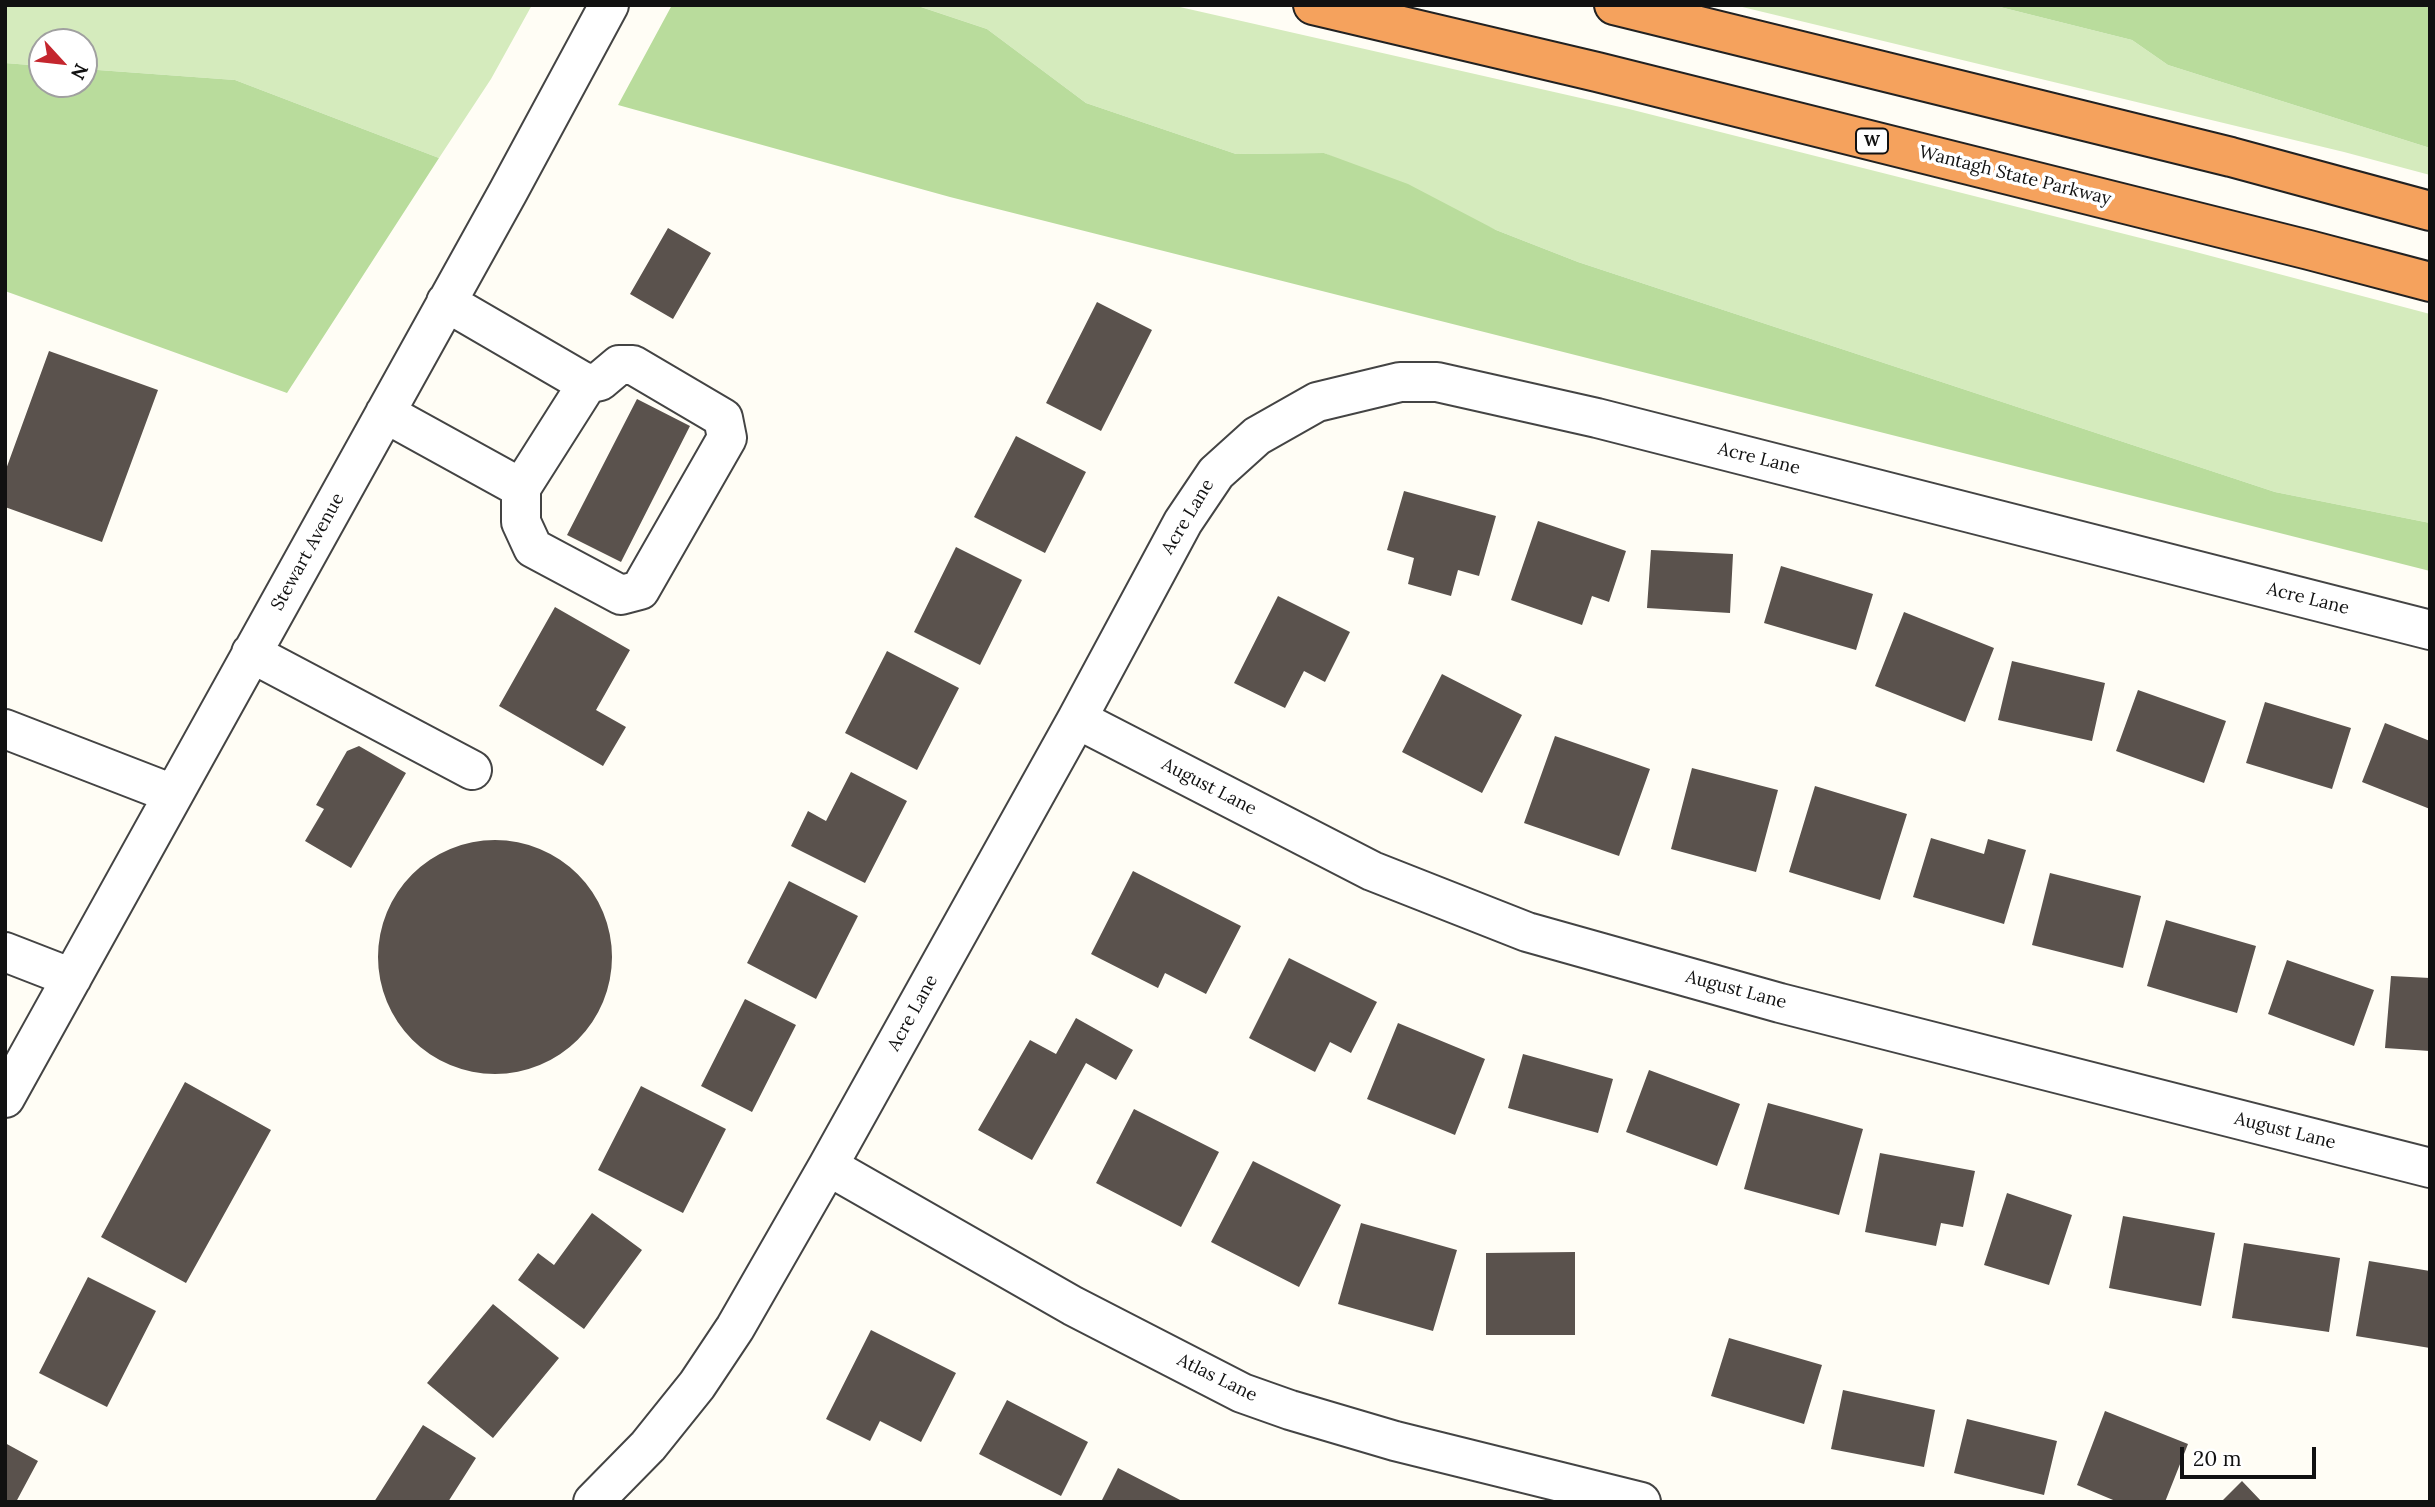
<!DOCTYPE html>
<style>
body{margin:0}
#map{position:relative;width:2435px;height:1507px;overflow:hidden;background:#fffdf5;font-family:Lora,serif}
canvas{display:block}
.frame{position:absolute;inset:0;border:7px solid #111;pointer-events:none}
.north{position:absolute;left:28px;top:28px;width:70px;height:70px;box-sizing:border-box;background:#fff;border:2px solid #a0a0a0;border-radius:50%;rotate:117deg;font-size:19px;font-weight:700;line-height:28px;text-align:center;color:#111}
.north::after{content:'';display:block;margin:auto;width:24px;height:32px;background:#c4262e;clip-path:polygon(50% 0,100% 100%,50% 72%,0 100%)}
.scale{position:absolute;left:2180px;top:1447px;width:136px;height:32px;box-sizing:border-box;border:4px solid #111;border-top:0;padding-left:9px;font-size:21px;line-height:24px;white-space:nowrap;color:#111;-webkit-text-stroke:5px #fff;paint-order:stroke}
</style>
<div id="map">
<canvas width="2435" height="1507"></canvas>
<div class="frame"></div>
<div class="north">N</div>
<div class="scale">20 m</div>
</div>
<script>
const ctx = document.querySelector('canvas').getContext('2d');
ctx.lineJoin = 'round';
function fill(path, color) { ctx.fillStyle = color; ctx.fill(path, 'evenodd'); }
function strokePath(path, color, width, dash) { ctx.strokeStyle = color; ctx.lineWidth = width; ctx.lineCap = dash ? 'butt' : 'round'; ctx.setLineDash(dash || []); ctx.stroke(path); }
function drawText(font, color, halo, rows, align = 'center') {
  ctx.font = font + ' Lora,serif'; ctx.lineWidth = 7; ctx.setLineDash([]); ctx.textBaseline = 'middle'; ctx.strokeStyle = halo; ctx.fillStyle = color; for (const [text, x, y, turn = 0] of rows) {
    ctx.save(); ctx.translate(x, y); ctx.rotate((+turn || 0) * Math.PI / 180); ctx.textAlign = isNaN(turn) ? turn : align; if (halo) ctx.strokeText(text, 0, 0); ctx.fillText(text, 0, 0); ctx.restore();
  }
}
const green = new Path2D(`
 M5 5H532L491 79 439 158 235 80 84 69V42H42V66L5 63Z
 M915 5H1171L1629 109 2192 251 2430 314V523L2275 492 1578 262 1496 230 1324 153 1236 154 1086 103 987 29Z
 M1734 5H1992L2132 40 2168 65 2430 148V175L2344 152Z`);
const forest = new Path2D(`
 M672 5H915L987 29 1086 103 1236 154 1324 153 1408 184 1496 230 1578 262 2275 492 2430 523V571L950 197 618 105Z
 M1992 5H2430V148L2168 65 2132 40Z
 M5 63 42 66V84H84V69L235 80 439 158 287 393 5 291Z`);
const building = new Path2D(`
 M668 228 711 253 673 319 630 294Z
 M1097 302 1152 330 1101 431 1046 403Z
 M49 351 158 390 102 542 5 507V472Z
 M637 399 690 426 621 562 567 535Z
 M1016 436 1086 472 1045 553 974 517Z
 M1404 491 1496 516 1479 576 1458 570 1451 596 1408 584 1414 558 1387 550Z
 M1538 521 1626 551 1609 602 1592 596 1582 625 1511 600Z
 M956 547 1022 580 980 665 914 632Z
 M1651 550 1733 554 1730 613 1647 608Z
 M1781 566 1873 594 1856 650 1764 623Z
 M1278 596 1350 632 1325 682 1304 671 1285 708 1234 683Z
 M555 607 630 650 596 710 626 727 603 766 499 706Z
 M1904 612 1994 648 1965 722 1875 686Z
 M887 651 959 688 917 770 845 733Z
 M2012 661 2105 683 2092 741 1998 720Z
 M1442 674 1522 715 1482 793 1402 752Z
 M2138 690 2226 721 2204 783 2116 751Z
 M2265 702 2351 728 2332 789 2246 763Z
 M2385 723 2430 741V809L2362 782Z
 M1555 736 1650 769 1619 856 1524 823Z
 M359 746 406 773 351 868 305 841 324 809 316 805 347 751Z
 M1692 768 1778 790 1756 872 1671 849Z
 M851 772 907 801 865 883 791 846 808 811 826 821Z
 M1815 786 1907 814 1880 900 1789 872Z
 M1931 838 1984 854 1988 839 2026 850 2004 924 1913 897Z
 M378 957a117 117 0 1 1 234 0a117 117 0 1 1-234 0Z
 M1133 871 1241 926 1206 994 1165 973 1158 988 1091 954Z
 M2050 873 2141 896 2123 968 2032 945Z
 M789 881 858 916 816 999 747 963Z
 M2166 920 2256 946 2237 1013 2147 986Z
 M1289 958 1377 1002 1351 1053 1330 1042 1315 1072 1249 1038Z
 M2287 960 2374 990 2354 1046 2268 1014Z
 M2391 976 2430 978V1051L2385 1048Z
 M745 999 796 1025 752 1112 701 1086Z
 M1076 1018 1133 1050 1116 1080 1086 1063 1032 1160 978 1130 1030 1040 1056 1054Z
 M1398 1023 1485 1059 1455 1135 1367 1099Z
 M1523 1054 1613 1079 1598 1133 1508 1108Z
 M1649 1070 1740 1104 1717 1166 1626 1132Z
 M185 1082 271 1130 186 1283 101 1237Z
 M641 1086 726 1129 683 1213 598 1170Z
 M1768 1103 1863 1129 1839 1215 1744 1189Z
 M1134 1109 1219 1152 1181 1227 1096 1183Z
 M1880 1153 1975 1171 1963 1227 1941 1223 1936 1246 1865 1232Z
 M1253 1161 1341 1205 1299 1287 1211 1242Z
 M2007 1193 2072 1215 2049 1285 1984 1265Z
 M592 1213 642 1250 584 1329 518 1280 538 1253 554 1265Z
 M2123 1216 2215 1233 2201 1306 2109 1288Z
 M1361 1223 1457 1250 1433 1331 1338 1304Z
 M2244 1243 2340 1258 2329 1332 2232 1318Z
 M1575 1252V1335H1486V1253Z
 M2369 1261 2430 1271V1348L2356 1336Z
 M88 1277 156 1311 107 1407 39 1373Z
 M493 1304 559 1358 493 1438 427 1383Z
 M871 1330 956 1373 921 1442 880 1421 870 1441 826 1419Z
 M1729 1338 1822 1365 1804 1424 1711 1396Z
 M1843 1390 1935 1410 1924 1467 1831 1449Z
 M1007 1400 1088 1442 1061 1496 979 1454Z
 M2105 1411 2188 1444 2165 1502H2118L2077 1485Z
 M1967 1419 2057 1441 2044 1495 1954 1473Z
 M423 1425 476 1458 448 1502H374Z
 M5 1443 38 1461 16 1502H5Z
 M1118 1468 1184 1502H1101Z
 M2242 1481 2262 1502H2221Z`);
const minor = new Path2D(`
 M446 302 587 384 600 381 619 365H633L723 418 727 438 640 590 621 595 533 548 521 522V488L587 384
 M385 413 521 488
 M251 653 472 770
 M1077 719 1372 871 1527 932 1780 1003 2430 1168
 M5 729 173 794
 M5 952 72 978
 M5 1098 508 192 609 5
 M828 1166 1073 1306 1242 1393 1290 1410 1395 1441 1641 1502
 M593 1502 648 1446 697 1385 735 1328 828 1166 1077 719 1183 522 1216 473 1257 436 1317 402 1400 382H1437L1597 418 2430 630`);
const highway = new Path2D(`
 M1313 5 1597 72 2309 250 2430 282
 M1614 5 2231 157 2430 211`);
const shields = [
 [1872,141,32]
];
const shieldNames = [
 ["W",1872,141]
];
const streetNames = [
 ["Wantagh State Parkway",2015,176,14],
 ["Acre Lane",1759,459,14],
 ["Acre Lane",1188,517,-59],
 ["Stewart Avenue",308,552,-61],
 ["Acre Lane",2308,599,14],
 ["August Lane",1209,787,27],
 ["August Lane",1736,990,15],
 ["Acre Lane",913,1013,-61],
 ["August Lane",2285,1131,14],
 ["Atlas Lane",1217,1378,26]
];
fill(green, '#d5ebbd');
fill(forest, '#b9dc9c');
fill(building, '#5a524d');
strokePath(minor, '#444', 42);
strokePath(highway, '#222', 42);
strokePath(minor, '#fff', 38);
strokePath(highway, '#f5a25d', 38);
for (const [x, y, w] of shields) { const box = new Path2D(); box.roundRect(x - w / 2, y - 12.5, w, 25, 5); ctx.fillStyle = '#fff'; ctx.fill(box); strokePath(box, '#111', 2); }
drawText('bold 16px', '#111', null, shieldNames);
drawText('18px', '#111', '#fff', streetNames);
</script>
